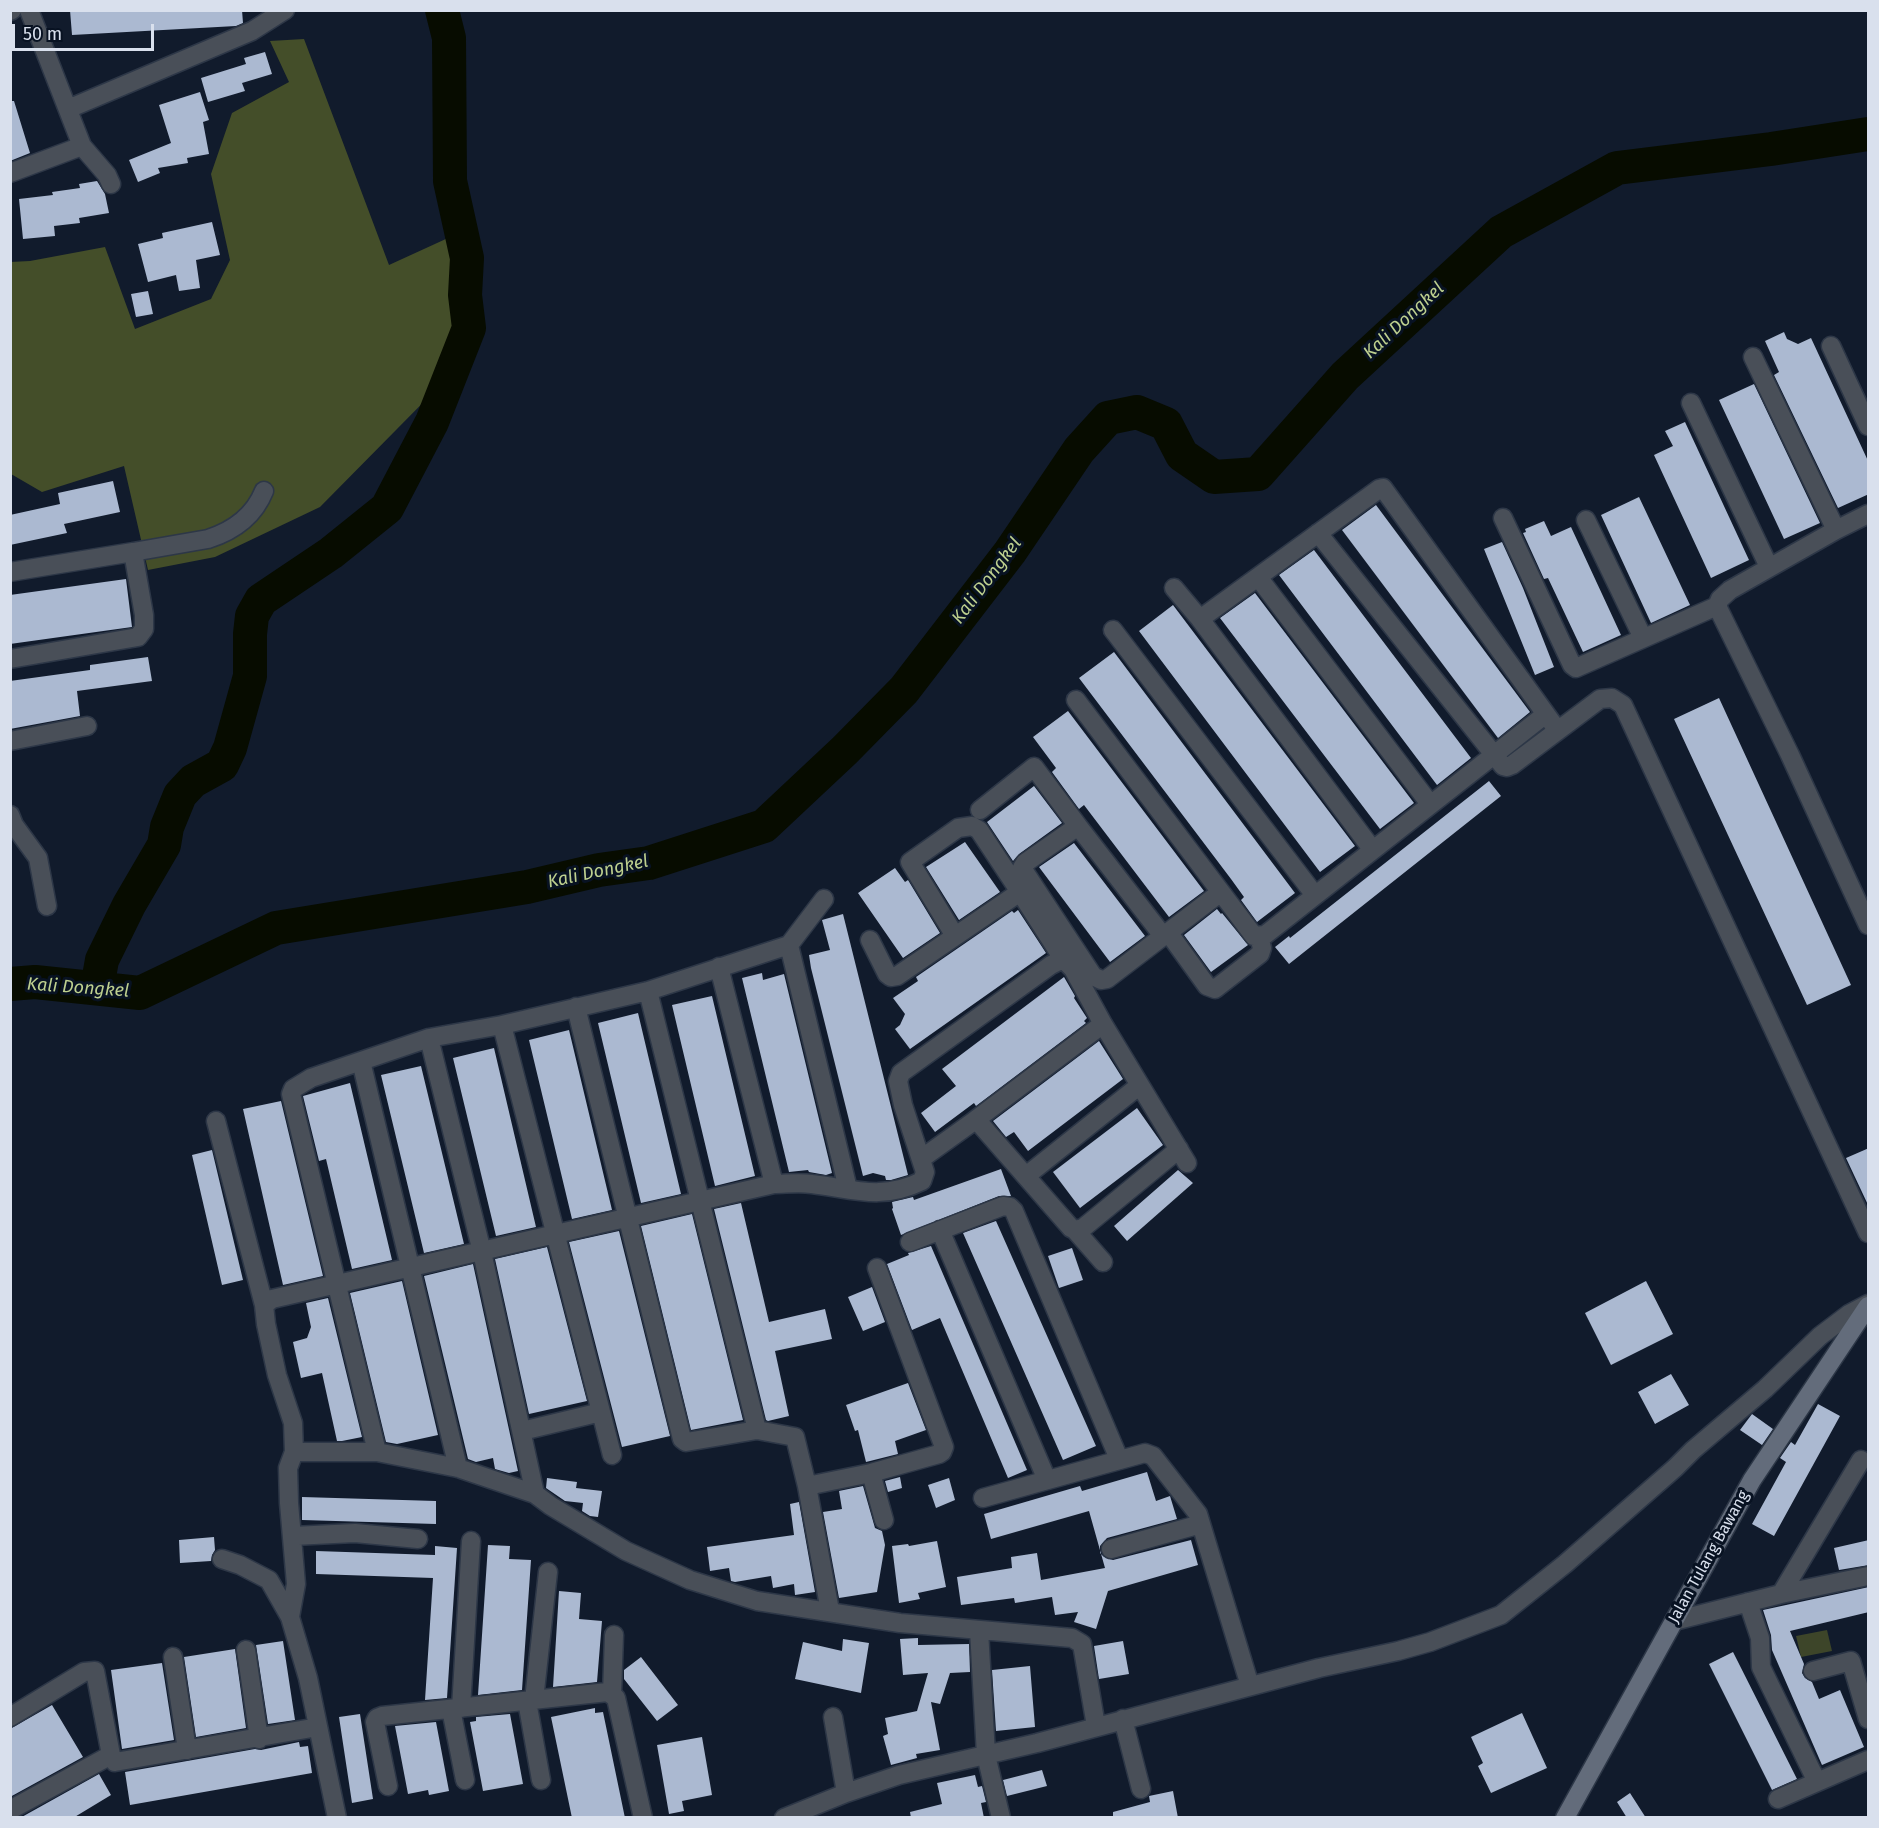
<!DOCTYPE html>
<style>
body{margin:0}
#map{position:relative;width:1879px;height:1828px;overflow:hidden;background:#111b2c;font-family:"Fira Sans",sans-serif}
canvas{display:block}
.frame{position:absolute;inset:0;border:12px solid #d9e0ed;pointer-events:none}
.scale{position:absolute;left:12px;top:24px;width:142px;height:27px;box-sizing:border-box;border:3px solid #d9e0ed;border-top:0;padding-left:8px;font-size:18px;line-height:21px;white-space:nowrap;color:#d9e0ed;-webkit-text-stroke:4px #081222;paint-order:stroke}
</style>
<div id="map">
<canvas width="1879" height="1828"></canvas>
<div class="frame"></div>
<div class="scale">50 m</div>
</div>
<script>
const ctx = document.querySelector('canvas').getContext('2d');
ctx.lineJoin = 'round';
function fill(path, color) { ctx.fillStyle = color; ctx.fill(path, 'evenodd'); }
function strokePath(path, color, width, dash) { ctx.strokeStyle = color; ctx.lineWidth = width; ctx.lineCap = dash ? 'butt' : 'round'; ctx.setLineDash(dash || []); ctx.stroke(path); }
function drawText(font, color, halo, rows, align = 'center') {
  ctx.font = font + ' "Fira Sans",sans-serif'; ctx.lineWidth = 6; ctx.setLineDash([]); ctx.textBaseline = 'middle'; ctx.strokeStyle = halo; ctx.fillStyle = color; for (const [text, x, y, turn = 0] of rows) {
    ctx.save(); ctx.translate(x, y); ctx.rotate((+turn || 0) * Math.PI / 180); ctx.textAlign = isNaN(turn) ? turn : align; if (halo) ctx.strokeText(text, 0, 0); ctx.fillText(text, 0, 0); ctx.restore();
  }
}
const green = new Path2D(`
 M1827 1630 1832 1651 1801 1657 1796 1636Z`);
const forest = new Path2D(`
 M304 39 389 265 472 227 473 352 320 507 215 557 148 570 124 466 42 492 11 474 10 262 30 261 105 247 135 329 211 299 230 260 211 174 232 113 289 82 270 41Z`);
const river = new Path2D(`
 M10 984 35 982 140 993 276 928 527 887 599 870 649 863 764 826 845 750 904 690 1010 552 1079 450 1108 418 1137 412 1166 424 1182 455 1214 477 1258 474 1345 376 1501 232 1617 168 1771 149 1868 134
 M97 988 102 960 129 905 164 845 167 827 180 795 193 781 222 765 230 748 250 676V634L252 616 261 600 331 553 387 508 432 422 469 328 465 295 467 258 450 181 449 38 442 10`);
const building = new Path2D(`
 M70 10H242L243 23 236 26 72 35Z
 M265 52 272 74 242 83 245 91 208 102 201 78 246 64 244 58Z
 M200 92 209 120 203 122 209 154 187 158 188 163 158 168 160 173 138 182 129 160 171 143 159 105Z
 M10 101H14L30 153 10 161Z
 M97 181 105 194 109 213 79 218 80 223 54 226 55 236 23 239 19 199 53 195 52 192 80 188 79 184Z
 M212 222 220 255 196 260 200 288 179 291 176 275 148 282 138 244 163 238 162 233Z
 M148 291 153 314 136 317 131 294Z
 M1784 332 1787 339 1798 344 1811 338 1869 463V494L1838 508 1774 375 1779 372 1765 341Z
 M1754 384 1820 523 1784 539 1719 400Z
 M1685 422 1749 560 1711 578 1654 455 1673 446 1665 431Z
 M113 481 120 512 64 524 67 533 10 545V515L60 504 58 493Z
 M1639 497 1690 605 1651 623 1601 515Z
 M1376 505 1530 712 1498 738 1342 530Z
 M1544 521 1551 536 1571 527 1621 635 1583 652 1548 578 1544 579 1523 533 1526 532 1525 529Z
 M1502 542 1523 588 1554 667 1535 675 1484 549Z
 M1314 550 1471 758 1437 785 1279 575Z
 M126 579 132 627 10 644V595Z
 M1255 593 1414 803 1380 829 1220 618Z
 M1173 605 1355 846 1320 872 1139 631Z
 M1114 652 1295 893 1257 922 1241 900 1244 897 1231 879 1079 678Z
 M148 657 152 681 77 691 80 716 10 729V681L90 670V665Z
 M1719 698 1851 985 1807 1005 1674 719Z
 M1068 711 1204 891 1169 917 1084 805 1079 809 1052 772 1056 768 1033 737Z
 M1489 781 1501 796 1289 964 1275 947 1289 936 1290 938Z
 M1034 786 1062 823 1019 854 1013 861 987 822Z
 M965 842 1000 892 959 920 926 867Z
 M1074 843 1145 936 1110 962 1039 867Z
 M895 868 905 882 908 880 940 933 903 958 858 893Z
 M1217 909 1221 914 1222 913 1248 945 1211 972 1184 935Z
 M1018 910 1046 953 910 1049 895 1029 900 1025 905 1014 893 998 918 981 916 977 1012 911 1014 913Z
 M843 914 908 1175 891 1180H886L885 1176 873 1173 863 1176 811 968 809 955 830 950 822 920Z
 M762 973 763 980 784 974 832 1173 826 1175 809 1172 808 1170 789 1172 742 978Z
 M1064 977 1075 996 1074 998 1087 1018 1084 1021 1086 1023 976 1106 974 1103 935 1132 921 1113 956 1086 942 1069Z
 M712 996 755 1176 715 1186 672 1005Z
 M638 1013 681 1194 641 1203 598 1023Z
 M569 1030 612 1210 572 1219 529 1040Z
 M1099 1041 1123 1079 1028 1151 1014 1132 1006 1137 993 1121Z
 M494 1048 536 1227 496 1236 453 1058Z
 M421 1066 464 1244 424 1253 381 1075Z
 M350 1083 392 1260 352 1269 326 1159 319 1161 303 1096Z
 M281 1101 323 1276 283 1285 243 1109Z
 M1137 1108 1163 1145 1080 1208 1053 1172Z
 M1869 1148V1207L1846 1158Z
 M212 1150 243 1280 222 1285 192 1155Z
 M1001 1169 1011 1196H999L901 1235 892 1209 893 1208 892 1202 913 1197 914 1200Z
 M1178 1170 1193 1183 1127 1241 1114 1226Z
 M741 1203 769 1322 825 1309 832 1339 775 1351 789 1416 768 1421 766 1420 714 1209Z
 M692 1214 743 1420 691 1430 641 1226Z
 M996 1221 1096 1446 1063 1460 963 1233Z
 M619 1231 670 1436 622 1447 569 1242Z
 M931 1246 1027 1470 1008 1478 940 1318 912 1330 887 1264 909 1255 908 1253Z
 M547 1247 587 1401 529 1414 495 1259Z
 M1072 1248 1083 1280 1059 1288 1048 1256Z
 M473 1264 518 1471 509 1473 495 1469 493 1458 476 1462 468 1459 424 1276Z
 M402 1281 438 1435 397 1444 386 1442 350 1293Z
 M1646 1281 1673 1334 1611 1365 1585 1313Z
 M872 1287 885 1322 863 1331 848 1297Z
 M328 1298 362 1437 342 1441H337L322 1373 301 1378 293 1342 307 1338 311 1327 306 1303Z
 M1671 1374 1689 1405 1655 1424 1638 1392Z
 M908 1383 926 1430 895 1441 898 1454 866 1462 858 1430 855 1431 846 1405Z
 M1818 1404 1840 1416 1774 1536 1752 1524 1786 1462 1780 1458 1791 1442 1795 1445Z
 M1752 1414 1773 1429 1762 1445 1740 1430Z
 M1147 1472 1156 1501 1170 1496 1177 1519 1107 1538 1100 1546V1553L1104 1557 1113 1560 1191 1540 1198 1565 1108 1591 1096 1629 1074 1622 1078 1612 1055 1615 1052 1597 1015 1603 1014 1598 961 1605 957 1577 1012 1568 1011 1557 1037 1553 1041 1580 1105 1568 1089 1511 991 1539 984 1514 1080 1486 1082 1491Z
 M900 1477 902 1488 888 1492 885 1481Z
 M547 1478 577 1482 576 1488 602 1491 598 1517 590 1516 582 1511 583 1503 565 1501 546 1488Z
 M949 1478 955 1500 936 1508 928 1485Z
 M863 1486 875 1528 882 1531 885 1545 877 1592 839 1598 823 1512 842 1509 839 1491Z
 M302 1497 436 1501V1524L302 1520Z
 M799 1502 815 1592 795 1595 794 1584 773 1588 771 1576 735 1582 731 1581 729 1568 710 1571 707 1547 794 1535 790 1504Z
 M214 1537 215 1550 212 1555 211 1561 180 1563 179 1540Z
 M1869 1540V1565L1839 1570 1834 1548Z
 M937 1541 946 1587 918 1593 920 1599 899 1603 892 1546 908 1544 909 1546Z
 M488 1545 510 1546 509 1559 531 1560 522 1690 478 1695Z
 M435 1546 457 1548 447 1698 425 1700 433 1578 316 1574V1551L435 1555Z
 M1869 1587V1612L1790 1631 1804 1664 1802 1673 1805 1678 1812 1682 1819 1699 1840 1690 1864 1747 1822 1765 1772 1650 1771 1635 1763 1610Z
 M559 1591 581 1593 579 1619 602 1621 597 1682 553 1687Z
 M918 1638V1645L969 1644 970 1672 950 1673 940 1704 931 1702 940 1750 916 1754 917 1758 891 1765 883 1736 888 1734 885 1718 917 1711 928 1673 903 1675 900 1639Z
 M843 1639 869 1643 861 1693 795 1679 803 1642 842 1651Z
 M283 1641 295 1720 268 1724 256 1645Z
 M1123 1641 1129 1674 1099 1679 1094 1646Z
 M235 1649 246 1728 196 1737 184 1657Z
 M1733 1652 1797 1779 1772 1790 1709 1664Z
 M641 1657 678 1705 657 1721 624 1679V1670Z
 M162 1663 174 1740 122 1749 111 1670Z
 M1030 1666 1035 1727 996 1731 992 1670Z
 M52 1705 83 1757 10 1797V1729Z
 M595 1708V1713L603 1712 625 1818H572L551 1717Z
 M1522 1713 1547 1768 1491 1793 1478 1766 1483 1763 1471 1737Z
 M360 1714 373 1799 352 1803 339 1717Z
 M510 1714 523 1784 483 1791 470 1722 476 1721V1717Z
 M436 1722 449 1791 429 1795 428 1790 408 1794 395 1726Z
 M702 1737 712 1795 682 1801 684 1811 669 1814 657 1745Z
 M299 1742 300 1747 308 1746 312 1773 130 1805 125 1772 255 1749 261 1750Z
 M1042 1770 1047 1786 1007 1796 1003 1780Z
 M99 1774 111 1795 73 1818H20Z
 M975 1775 978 1787 982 1786 986 1802 981 1803 984 1818H911L910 1812 942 1804 937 1783Z
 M1173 1791 1178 1818H1113V1812L1150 1802 1149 1796Z
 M1630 1793 1646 1818H1627L1617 1802Z`);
const street = new Path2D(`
 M10 11 12 10
 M68 109 252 31 285 10
 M82 146 107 175 111 184
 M10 173 82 146 29 10
 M1831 346 1868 426
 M1753 357 1836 530
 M1691 403 1769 567
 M1868 514 1836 530 1730 590 1720 599 1717 606 1790 755 1868 925
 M1503 518 1572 665 1576 668 1717 606
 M1586 520 1643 638
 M1318 533 1503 766 1507 767 1512 765 1600 699 1612 698 1623 705 1868 1233
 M10 572 133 552
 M1258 577 1430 804
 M1174 588 1200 619 1379 489 1383 488 1553 724
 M1200 619 1372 849
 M1113 630 1314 894
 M10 659 138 637 144 629V615L133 552 208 539C233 531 254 516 264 491
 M1076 700 1254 936 1265 935 1546 714
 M10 741 87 726
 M980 810 1034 767 1078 826
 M10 815 14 825 38 858 47 906
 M824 899 789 945 848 1189
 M1168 932 1207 986 1215 989 1260 954 1262 948 1259 937
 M955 936 910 862 958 828 972 826 979 830 1020 892
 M1163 936 1078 826 1025 863 1022 868 1093 976 1101 980 1107 979 1221 892
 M870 940 887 974 891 977 897 976 1020 892 1063 959
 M719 967 774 1184
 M648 991 757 1430
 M576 1007 682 1439 686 1442 757 1430 795 1437 807 1486
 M502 1025 612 1455
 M361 1061 458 1468
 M216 1121 264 1305
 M974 1121 1103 1024
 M921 1159 974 1121 981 1125 1071 1228 1075 1230 1083 1228 1179 1149
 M1026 1176 1140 1085
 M940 1230 1047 1480
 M1075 1230 1103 1262
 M910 1242 1003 1206 1010 1207 1014 1211 1119 1459
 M522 1431 601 1412
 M294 1452H377L458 1468 535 1494 482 1252 429 1038
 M377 1452 291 1094 293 1089 311 1078 429 1038 502 1025 648 991 789 945
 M871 1473 939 1454 942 1452 944 1447 877 1268
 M535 1494 551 1506 626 1551 690 1580 757 1601 900 1623 1072 1638 1082 1644 1096 1726
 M983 1498 1145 1453 1153 1456 1198 1514 1250 1686
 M293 1536 355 1533 418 1539
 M1111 1549 1201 1524
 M222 1559 240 1565 269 1580 290 1617 308 1678 337 1818
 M1781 1594 1861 1460
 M1748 1602 1760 1638 1761 1667 1817 1782
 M830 1611 807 1486 871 1473 884 1520
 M290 1617 296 1584 289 1503 288 1468 294 1452 293 1423 277 1375 266 1324 264 1305 272 1299 774 1184C786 1184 799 1182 812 1184 854 1189 881 1201 922 1181L925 1172 903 1105 898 1081 901 1073 1051 965 1063 959 1073 969 1103 1024 1187 1163
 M1674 1621 1781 1594 1868 1576
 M979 1630 986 1755 1001 1818
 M246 1650 259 1739
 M173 1657 187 1750
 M1813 1671 1851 1661 1868 1719
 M612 1694 614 1635
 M534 1700 548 1572
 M527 1701 541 1780
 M461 1708 471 1541
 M451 1709 465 1780
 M10 1717 84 1672 95 1671 111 1755 115 1762 318 1727
 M833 1717 846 1793
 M1123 1719 1141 1789
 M388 1786 375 1722 377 1718 382 1716 608 1692 616 1698 643 1818
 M1778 1799 1868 1760
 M10 1810 111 1755
 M784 1818 846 1793 899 1775 1037 1743 1319 1668 1398 1651 1430 1642 1501 1615 1565 1564 1675 1468 1693 1450 1765 1389 1820 1336 1849 1314 1868 1304`);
const secondary = new Path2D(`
 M1565 1818 1752 1480 1868 1306`);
const streetNames = [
 ["Jalan Tulang Bawang",1709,1557,-61]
];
const waterNames = [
 ["Kali Dongkel",1404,321,-43],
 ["Kali Dongkel",987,581,-53],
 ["Kali Dongkel",598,872,-12],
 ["Kali Dongkel",78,988,4]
];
fill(green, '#3d4529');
fill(forest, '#444e29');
strokePath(river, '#070c00', 34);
fill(building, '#abb9d1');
strokePath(street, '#2d3747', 21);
strokePath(secondary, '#2d3747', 21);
strokePath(street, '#494f58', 18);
strokePath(secondary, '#636c7b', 18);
drawText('16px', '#d9e0ed', '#081222', streetNames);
drawText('italic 18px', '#bed08f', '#081222', waterNames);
</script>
